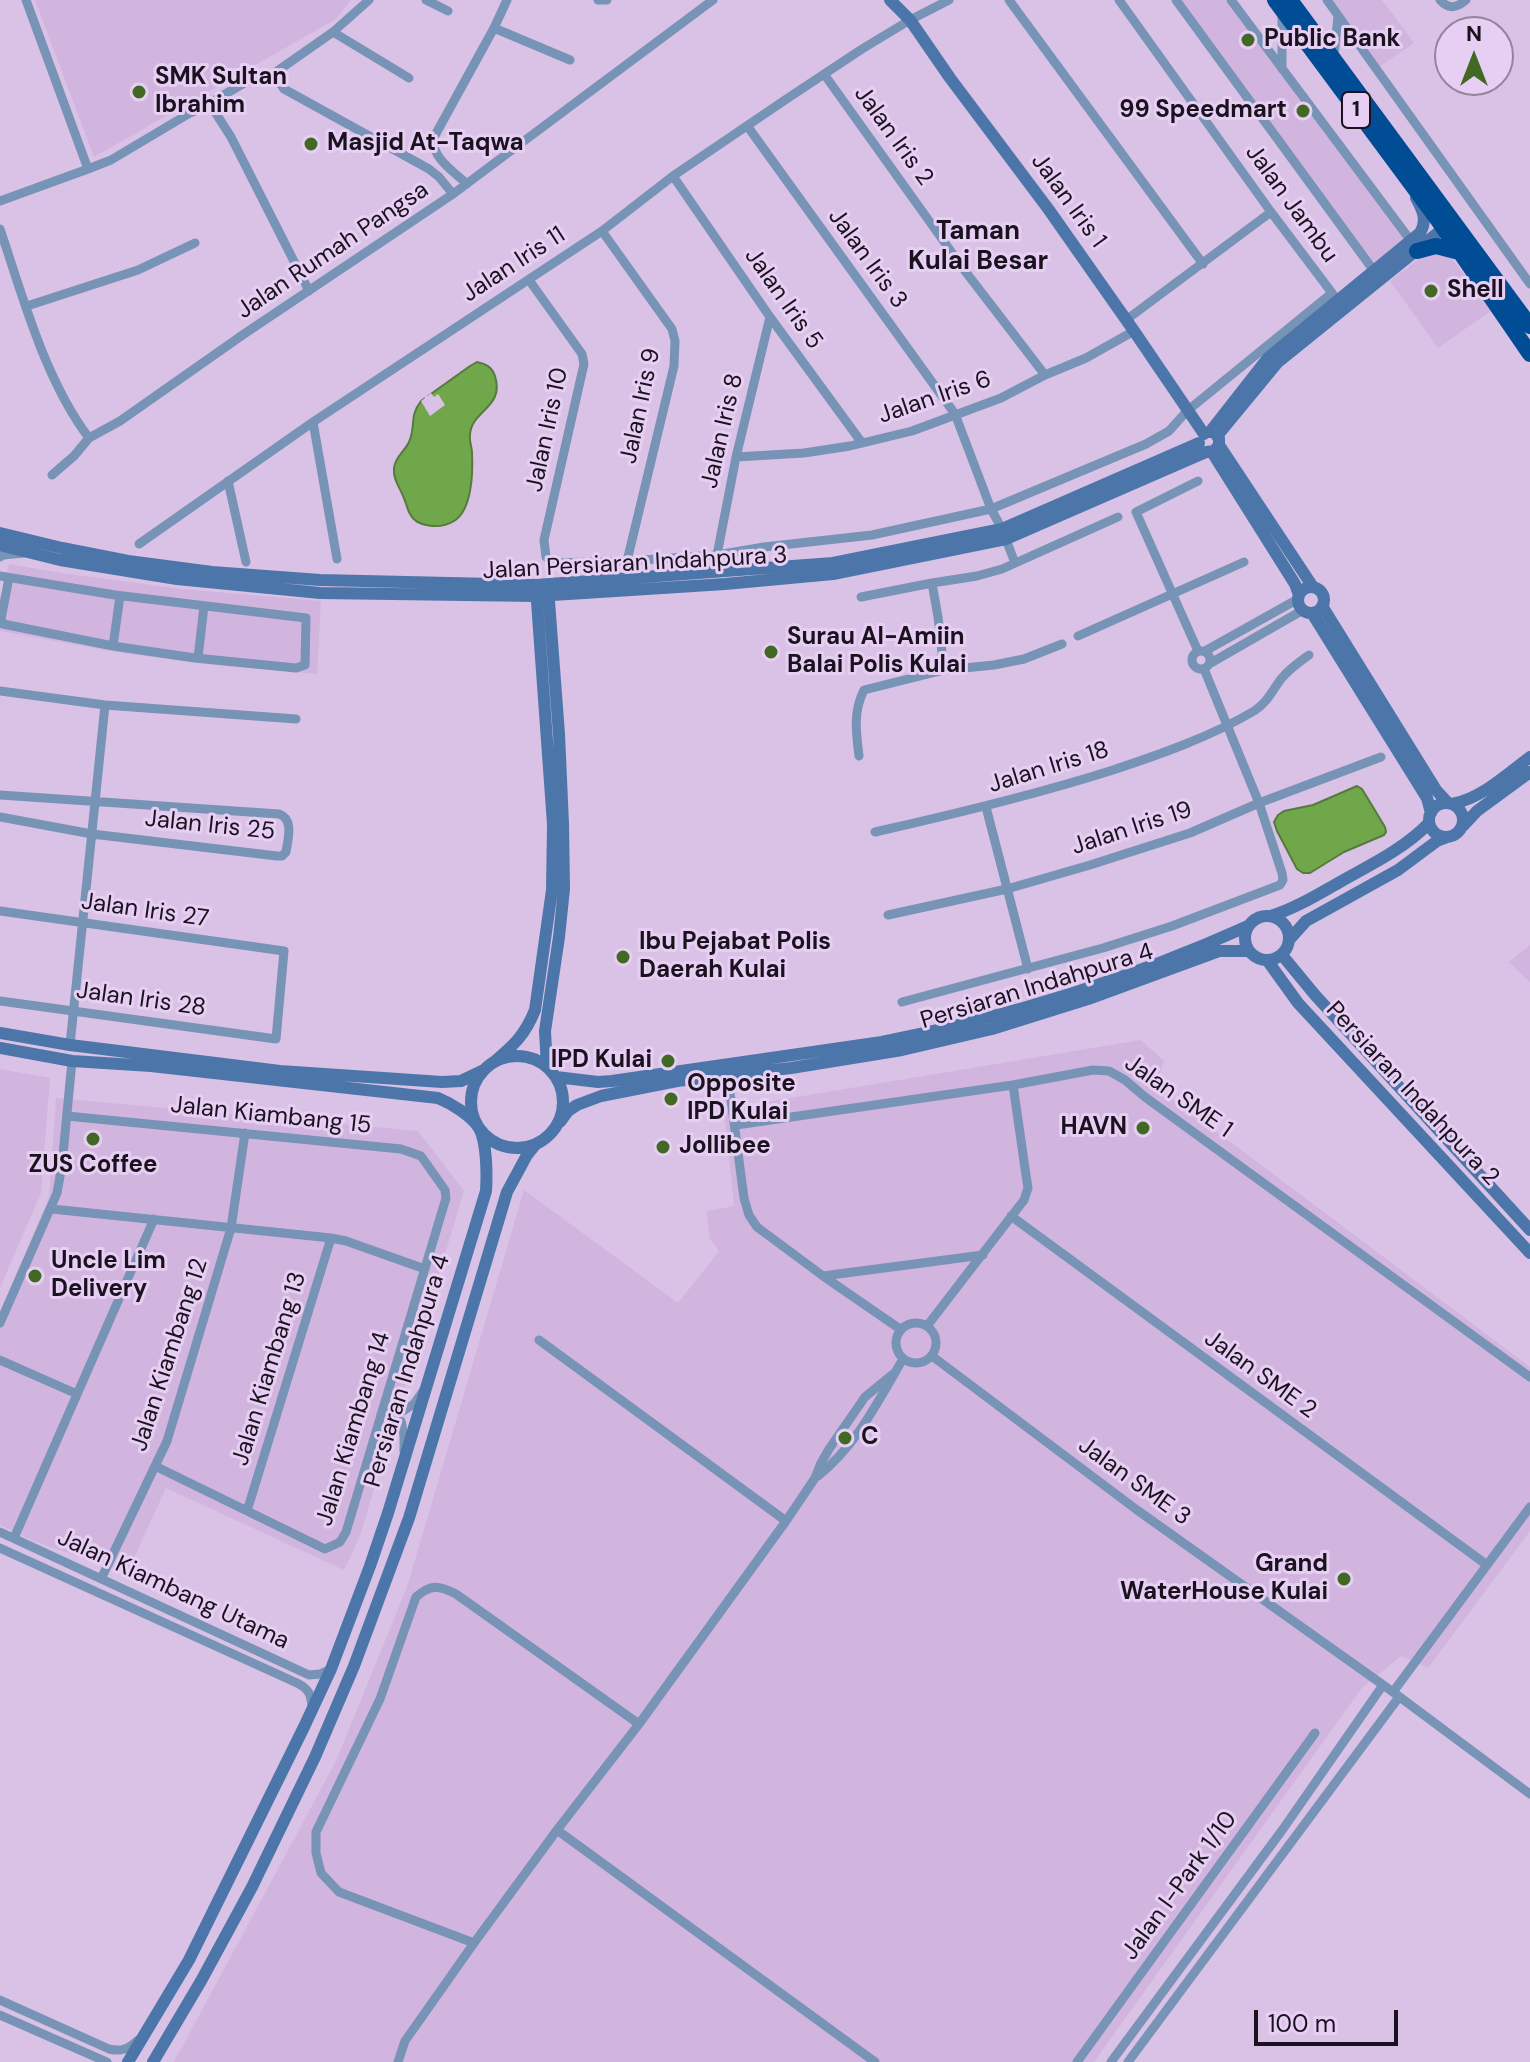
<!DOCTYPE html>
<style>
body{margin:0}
#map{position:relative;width:1530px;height:2062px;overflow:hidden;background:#d9c2e5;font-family:"DM Sans",sans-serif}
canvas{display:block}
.north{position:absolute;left:1434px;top:16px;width:80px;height:80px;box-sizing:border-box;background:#e7cff3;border:2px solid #95839e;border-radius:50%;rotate:0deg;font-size:22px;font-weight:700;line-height:32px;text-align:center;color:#1b121f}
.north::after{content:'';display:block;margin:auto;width:28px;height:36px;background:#416924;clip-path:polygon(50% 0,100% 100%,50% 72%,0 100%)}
.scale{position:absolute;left:1254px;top:2010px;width:144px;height:36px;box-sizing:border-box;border:4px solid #1b121f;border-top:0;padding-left:10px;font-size:24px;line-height:28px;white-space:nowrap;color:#1b121f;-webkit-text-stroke:6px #e7cff3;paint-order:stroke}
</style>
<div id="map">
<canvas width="1530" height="2062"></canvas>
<div class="north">N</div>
<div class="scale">100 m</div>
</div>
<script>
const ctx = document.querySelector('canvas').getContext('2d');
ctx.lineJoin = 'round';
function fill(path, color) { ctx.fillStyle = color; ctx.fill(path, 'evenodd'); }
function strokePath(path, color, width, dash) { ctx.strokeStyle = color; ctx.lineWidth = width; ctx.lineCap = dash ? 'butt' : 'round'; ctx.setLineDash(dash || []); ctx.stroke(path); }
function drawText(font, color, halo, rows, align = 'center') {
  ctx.font = font + ' "DM Sans",sans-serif'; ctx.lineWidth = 6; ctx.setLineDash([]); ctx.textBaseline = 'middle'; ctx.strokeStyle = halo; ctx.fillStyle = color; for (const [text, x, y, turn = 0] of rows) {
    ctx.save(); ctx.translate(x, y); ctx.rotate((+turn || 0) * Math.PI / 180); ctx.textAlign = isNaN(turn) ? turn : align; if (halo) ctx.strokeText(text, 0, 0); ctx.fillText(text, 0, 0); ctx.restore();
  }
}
const built = new Path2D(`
 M35 0H351L336 19 94 157Z
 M1180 0H1226L1404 238 1373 264Z
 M1331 0H1382L1414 43 1379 67Z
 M1432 249 1450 256 1492 310 1438 348 1390 281Z
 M9 564 68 574 182 589 321 601 317 674 214 665 122 653 0 631V600Z
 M1530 945V982L1509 962Z
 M1141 1040 1164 1061 1156 1086 1530 1367V1531L1428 1668 1401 1656 1361 1689 1094 2062H174L336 1761 407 1587 524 1190 678 1303 719 1251 709 1238 707 1211 734 1206 724 1109Z
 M0 1069 50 1078 41 1193 0 1288Z
 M56 1098 418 1131 464 1191 360 1536 344 1570 166 1488 127 1573 33 1541 0 1525V1312L49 1197Z`);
const water = new Path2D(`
 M477 362C486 364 492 367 495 376 505 408 471 410 470 435 469 441 472 447 472 453 473 473 472 510 454 521 441 529 417 528 410 514 407 509 406 502 403 496 399 486 393 479 394 468 395 457 405 451 409 442 416 427 409 416 421 401L470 366Z
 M1357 786 1362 789 1385 827 1386 832 1384 835 1344 852 1310 873H1303L1297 869 1277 831 1274 822 1278 815 1284 811 1313 805Z`);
const pier = new Path2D(`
 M425 393 427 396 431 393 434 397 438 394 445 405 430 416 421 401 425 398 423 394Z`);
const street = new Path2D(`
 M369 0 333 32 273 74 284 89 429 169 439 177 453 194
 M426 0 448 11
 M507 0 494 28 570 60
 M598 0H607
 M1009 0 1203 264
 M1119 0 1271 212 1335 297
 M1176 0 1374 271
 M1231 0 1411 241
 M1327 0 1530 284
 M1440 0C1449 10 1457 8 1466 0
 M333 32 409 78
 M1334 56 1338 16
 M1282 69V12
 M824 74 965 271 1045 375
 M215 100 246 82 273 74
 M748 127 955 414 991 509 1002 529 1015 563
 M88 169 111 160 190 113 204 107 211 109 215 112 231 137 309 291
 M673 176 770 317 862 443
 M467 184C453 171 433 159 433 139L494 28
 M0 201 88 169 26 0
 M0 229C23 297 45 380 89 438
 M602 231 672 329 675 341 674 366 627 561
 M529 280 582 354 584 364 544 540 546 557 554 563 627 561 717 555 764 547 872 535 991 509 1146 444 1169 431 1187 411 1332 293
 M27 306 138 270 195 243
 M1126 320 1271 212
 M313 422 337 559
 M736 457 804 453 850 446 912 431 1001 398 1045 375 1086 358 1134 331
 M52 475 74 456 89 438 120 421 244 334 453 194 713 0
 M228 481 246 562
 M139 544 313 422 602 231 673 176 785 100 862 49 910 20 949 0
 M717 555 736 457 770 317
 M0 557 3 555 24 553
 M0 576 115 595 306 618 305 665 296 668 195 658 113 646 3 624 1 619 9 578
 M861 597 932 583
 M1078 636 1244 562
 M113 646 120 596
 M1192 660a9 9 0 1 1 18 0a9 9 0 1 1-18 0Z
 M1198 651 1136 512 1198 481
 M1205 651 1298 599
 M198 658 204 606
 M1209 664 1303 610
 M944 670 938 617 932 583 977 576 1002 569 1118 517
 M0 691 105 705 296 719
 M859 756C856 731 853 712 864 690L944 670 994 665 1024 659 1062 644
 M0 795 279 814C294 819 288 839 286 852L282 856H277L92 834 0 817
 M986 807 1028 969
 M875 832C955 814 1035 795 1113 770 1161 754 1210 737 1254 711 1267 703 1272 691 1281 679 1289 669 1299 662 1309 655
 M0 911 284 951 276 1039 0 1001
 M888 915 1007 889 1090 865 1190 833 1259 803 1381 757
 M902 1002 1103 948 1172 926 1280 885 1283 880 1282 873 1259 803 1204 669
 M70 1045 105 705
 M728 1077 744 1198 749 1215 757 1227 823 1276 900 1329
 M67 1116 401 1149 421 1156 445 1190 446 1198 346 1532 340 1542 325 1549 155 1466
 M736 1125 1013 1085 1093 1070 1109 1071 1125 1080 1145 1097 1530 1377
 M52 1209 331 1238 346 1241 425 1269
 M1011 1216 1487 1565
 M823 1276 983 1255
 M896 1343a20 20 0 1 1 40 0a20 20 0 1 1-40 0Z
 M0 1323 57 1193 62 1165 72 1061
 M927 1326 1024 1200 1028 1188 1026 1175 1013 1085
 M539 1340 786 1521
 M932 1356 1137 1510 1393 1692 1530 1794
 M0 1360 77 1394
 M384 1406 403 1411 414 1404 423 1391
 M381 1414 401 1421 404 1435V1451
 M818 1476C857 1445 878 1401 903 1359
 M247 1511 331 1238
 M0 1532 309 1675 320 1674 331 1669
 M14 1538 154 1219
 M0 1548 297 1683C309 1689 311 1694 312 1707
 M101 1579 167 1441 231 1228 245 1133
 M1393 1692 1530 1507
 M557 1830 875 2062
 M474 1943 339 1892 321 1873 316 1853V1832L380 1699 416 1597C431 1584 438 1585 456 1594L639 1724
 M0 2000 109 2049C122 2052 128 2049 138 2040
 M0 2015 107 2062
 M398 2062 405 2041 474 1943 557 1830 639 1724 786 1521 815 1478 821 1463 829 1449 865 1397 893 1374
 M1077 2062 1315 1733
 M1111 2062 1283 1829 1383 1685
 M1128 2062 1399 1697`);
const secondary = new Path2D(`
 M890 0 910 20 950 78 1049 210 1134 331 1204 434
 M1210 432 1268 358 1420 233C1428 220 1422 209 1416 198
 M1217 436 1278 362 1444 228
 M1219 438V445L1313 587
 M1212 452 1295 584 1299 595
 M0 533 62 548 128 561 212 572 320 580 536 585 833 563 1002 529 1199 443
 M0 545 60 560 177 579 320 593 537 596 725 584 833 574 1006 539 1206 452 1214 451 1219 445
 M1298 600a13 13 0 1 1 26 0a13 13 0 1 1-26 0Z
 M1322 606 1436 790 1448 803
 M1312 613 1427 798 1431 813
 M1429 820a17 17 0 1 1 34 0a17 17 0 1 1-34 0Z
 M1452 804C1482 798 1506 775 1530 757
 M1463 826 1477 811 1530 772
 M1245 938a22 22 0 1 1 44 0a22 22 0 1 1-44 0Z
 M1271 916C1296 908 1317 895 1340 882 1370 865 1404 849 1429 823
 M1289 940 1306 921 1398 870 1437 841 1445 838
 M1282 955 1315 995 1530 1230
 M1267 960 1298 1003 1530 1253
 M0 1033 70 1045 280 1071 442 1082 461 1081 484 1070
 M0 1048 72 1061 151 1066 438 1098C450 1103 471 1115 479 1128 487 1142 487 1175 486 1191L388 1513 370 1566 331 1669 304 1727 189 1960 128 2062
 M471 1102a46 46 0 1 1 92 0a46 46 0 1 1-92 0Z
 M494 1062C514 1045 525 1035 535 1010L552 890 553 824 536 588
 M547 1067 545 1031 559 937 564 889 563 824 559 734 548 588
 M556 1077 598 1082 612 1081 882 1042C1008 1017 1131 979 1248 926
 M560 1122 568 1111 577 1105 601 1096 677 1081 791 1068 902 1050 992 1029 1088 999 1219 951H1249
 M153 2062 201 1981 252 1887 315 1757 354 1666 409 1518 507 1192 527 1155 535 1145`);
const highway = new Path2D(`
 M1275 0 1438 220 1530 354
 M1290 0 1530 326
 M1417 251 1436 246 1459 252`);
const markers = [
 [1248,40,8,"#416924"],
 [139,92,8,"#416924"],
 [1303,111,8,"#416924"],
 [311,144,8,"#416924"],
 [1431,291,8,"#416924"],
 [771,652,8,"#416924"],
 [623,957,8,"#416924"],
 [668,1061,8,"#416924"],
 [671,1099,8,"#416924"],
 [1143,1128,8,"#416924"],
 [93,1139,8,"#416924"],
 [663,1147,8,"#416924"],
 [35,1276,8,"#416924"],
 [845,1438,8,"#416924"],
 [1344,1579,8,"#416924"]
];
const shields = [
 [1356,110,28]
];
const shieldNames = [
 ["1",1356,110]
];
const poiNames = [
 ["Public Bank",1264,40],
 ["SMK Sultan",155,78],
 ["Ibrahim",155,106],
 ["99 Speedmart",1287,111,"right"],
 ["Masjid At-Taqwa",327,144],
 ["Shell",1447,291],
 ["Surau Al-Amiin",787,638],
 ["Balai Polis Kulai",787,666],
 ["Ibu Pejabat Polis",639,943],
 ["Daerah Kulai",639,971],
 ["IPD Kulai",652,1061,"right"],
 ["Opposite",687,1085],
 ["IPD Kulai",687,1113],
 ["HAVN",1127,1128,"right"],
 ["Jollibee",679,1147],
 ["ZUS Coffee",93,1166,"center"],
 ["Uncle Lim",51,1262],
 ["Delivery",51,1290],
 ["C",861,1438],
 ["Grand",1328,1565,"right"],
 ["WaterHouse Kulai",1328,1593,"right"]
];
const streetNames = [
 ["Jalan Iris 2",893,136,54],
 ["Jalan Iris 1",1068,201,54],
 ["Jalan Jambu",1291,204,54],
 ["Jalan Rumah Pangsa",333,251,-34],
 ["Jalan Iris 3",867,259,54],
 ["Jalan Iris 11",514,265,-33],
 ["Jalan Iris 5",783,299,55],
 ["Jalan Iris 6",935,398,-19],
 ["Jalan Iris 9",641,406,-78],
 ["Jalan Iris 10",548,430,-78],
 ["Jalan Iris 8",723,431,-77],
 ["Jalan Persiaran Indahpura 3",635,564,-3],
 ["Jalan Iris 18",1049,768,-17],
 ["Jalan Iris 25",210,826,6],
 ["Jalan Iris 19",1132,829,-18],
 ["Jalan Iris 27",145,911,8],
 ["Persiaran Indahpura 4",1037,987,-17],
 ["Jalan Iris 28",141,1000,8],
 ["Persiaran Indahpura 2",1412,1094,47],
 ["Jalan SME 1",1178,1097,35],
 ["Jalan Kiambang 15",271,1116,6],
 ["Jalan Kiambang 12",170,1355,-72],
 ["Jalan Kiambang 13",270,1369,-73],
 ["Persiaran Indahpura 4",408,1371,-73],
 ["Jalan SME 2",1260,1375,36],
 ["Jalan Kiambang 14",354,1429,-73],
 ["Jalan SME 3",1134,1482,36],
 ["Jalan Kiambang Utama",173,1590,25],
 ["Jalan I-Park 1/10",1180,1886,-54]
];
const neighbourhoodNames = [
 ["Taman",978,232],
 ["Kulai Besar",978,262]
];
fill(built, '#d1b5de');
fill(water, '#70a74b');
strokePath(water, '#567a3e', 2);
fill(pier, '#d9c2e5');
strokePath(street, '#7793b6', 9);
strokePath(secondary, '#4c76a9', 12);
strokePath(highway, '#004c95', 16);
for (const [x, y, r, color] of markers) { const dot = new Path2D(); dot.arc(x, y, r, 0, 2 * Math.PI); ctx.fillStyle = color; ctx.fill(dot); strokePath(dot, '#e7cff3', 3); }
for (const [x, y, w] of shields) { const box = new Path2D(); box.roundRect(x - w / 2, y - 18, w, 36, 6); ctx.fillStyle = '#e7cff3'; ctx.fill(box); strokePath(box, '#1b121f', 2); }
drawText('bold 22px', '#1b121f', null, shieldNames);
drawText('bold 24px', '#1b121f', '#e7cff3', poiNames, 'left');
drawText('24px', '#1b121f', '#e7cff3', streetNames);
drawText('bold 26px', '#1b121f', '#e7cff3', neighbourhoodNames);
</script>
